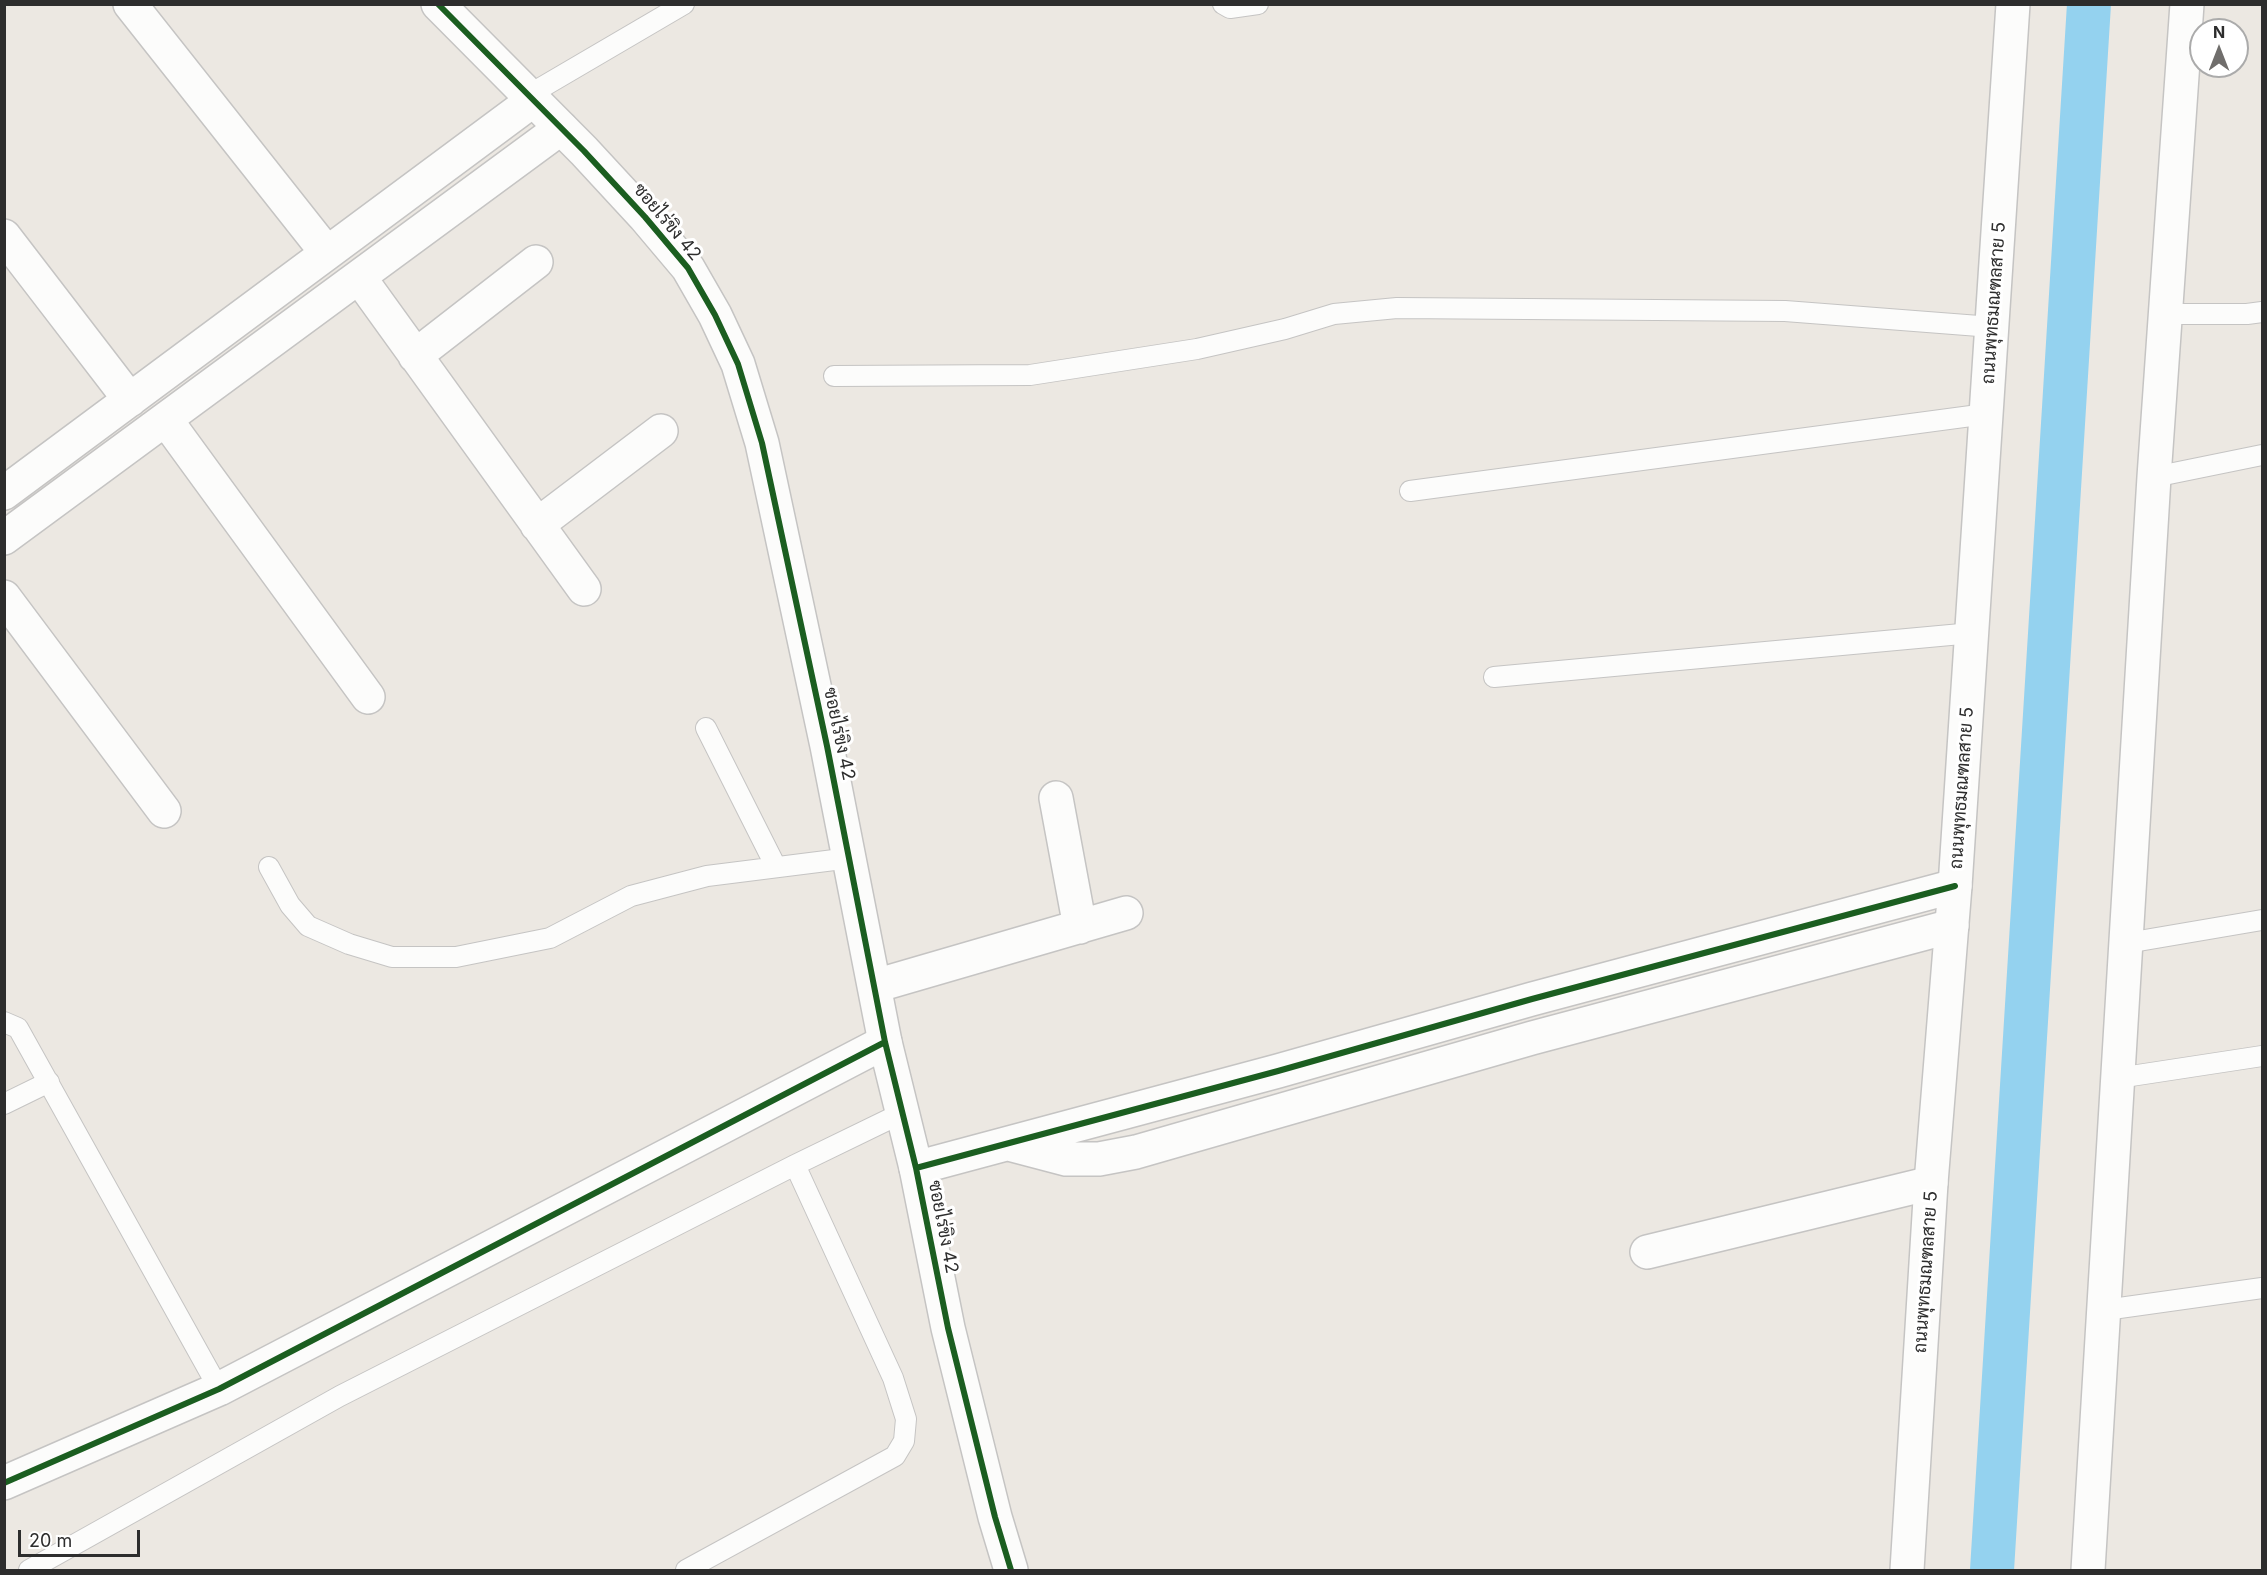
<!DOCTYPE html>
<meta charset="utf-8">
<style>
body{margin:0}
#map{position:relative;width:2267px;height:1575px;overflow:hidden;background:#ece8e2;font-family:Inter,sans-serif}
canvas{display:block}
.frame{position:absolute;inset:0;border:6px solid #2d2d2d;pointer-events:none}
.north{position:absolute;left:2189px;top:18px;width:60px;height:60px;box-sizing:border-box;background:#fff;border:2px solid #ababab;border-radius:50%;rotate:0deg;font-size:16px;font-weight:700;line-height:24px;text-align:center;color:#2d2d2d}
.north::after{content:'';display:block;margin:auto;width:21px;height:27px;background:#706e6c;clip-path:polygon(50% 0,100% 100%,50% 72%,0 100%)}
.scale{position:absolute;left:18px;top:1530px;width:122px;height:27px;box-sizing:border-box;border:3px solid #2d2d2d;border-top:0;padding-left:8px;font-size:18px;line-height:21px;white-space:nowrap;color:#2d2d2d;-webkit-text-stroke:4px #fff;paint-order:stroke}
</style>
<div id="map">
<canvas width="2267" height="1575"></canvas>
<div class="frame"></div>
<div class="north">N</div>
<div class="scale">20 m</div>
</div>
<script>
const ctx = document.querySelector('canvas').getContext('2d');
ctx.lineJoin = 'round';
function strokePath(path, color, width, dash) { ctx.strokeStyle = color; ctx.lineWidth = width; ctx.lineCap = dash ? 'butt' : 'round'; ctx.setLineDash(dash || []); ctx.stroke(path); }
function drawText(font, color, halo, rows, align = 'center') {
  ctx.font = font + ' Inter,Sarabun,sans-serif'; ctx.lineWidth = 6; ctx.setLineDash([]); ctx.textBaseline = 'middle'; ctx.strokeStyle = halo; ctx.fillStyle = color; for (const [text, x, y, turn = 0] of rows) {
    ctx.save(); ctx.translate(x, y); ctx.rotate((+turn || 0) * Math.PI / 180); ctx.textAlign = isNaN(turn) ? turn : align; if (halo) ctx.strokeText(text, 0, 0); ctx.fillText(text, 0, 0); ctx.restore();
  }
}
const canal = new Path2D(`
 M1992 1570 2089 4`);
const service = new Path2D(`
 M1223 4 1230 8 1258 4
 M527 96 684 4
 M2166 314H2247L2262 312
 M834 376 1030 375 1197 349 1285 329 1334 314 1397 308 1785 311 1992 327
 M2154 477 2262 455
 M1410 491 1986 414
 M1494 677 1972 633
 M706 728 776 867
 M269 867 290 905 308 926 349 944 392 957H456L550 938 631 896 707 876 850 858
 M2127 943 2262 920
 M4 1022 18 1028 219 1389
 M2118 1078 2262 1056
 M4 1104 49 1082
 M2105 1310 2262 1288
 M29 1570 340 1396 795 1165 902 1113
 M686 1570 895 1456 904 1441 906 1419 893 1378 795 1165`);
const minor = new Path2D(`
 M130 4 327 253
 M4 236 130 400
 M359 277 584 589
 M415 356 536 262
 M166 420 368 697
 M4 493 532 101
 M537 525 661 431
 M4 538 561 128
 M4 597 164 811
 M1056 798 1080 927
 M875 986 1126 913
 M1009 1144 1066 1159H1099L1136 1152 1532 1038 1952 926
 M916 1168 1278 1071 1532 999 1955 886
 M1647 1252 1931 1183
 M4 1483 219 1389 885 1042`);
const tertiary = new Path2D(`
 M438 4 584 151 645 217 688 268 715 315 738 364 762 443 827 746 885 1042 916 1168 948 1328 995 1517 1011 1570`);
const secondary = new Path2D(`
 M1907 1570 1931 1183 1955 886 2013 4
 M2088 1570 2154 477 2187 4`);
const cycleway = new Path2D(`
 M438 4 584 151 645 217 688 268 715 315 738 364 762 443 827 746 885 1042 916 1168 948 1328 995 1517 1011 1570
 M916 1168 1278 1071 1532 999 1955 886
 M4 1483 219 1389 885 1042`);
const streetNames = [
 ["ซอยไร่ขิง 42",667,222,50],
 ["ถนนพุทธมณฑลสาย 5",1994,303,-86],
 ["ซอยไร่ขิง 42",839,734,78],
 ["ถนนพุทธมณฑลสาย 5",1962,788,-86],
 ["ซอยไร่ขิง 42",943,1227,79],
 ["ถนนพุทธมณฑลสาย 5",1926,1272,-86]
];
strokePath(canal, '#94d2ef', 44);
strokePath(service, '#c5c4c3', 22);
strokePath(minor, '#c5c4c3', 36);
strokePath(tertiary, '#c5c4c3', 36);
strokePath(secondary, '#c5c4c3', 36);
strokePath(service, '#fcfcfb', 20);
strokePath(minor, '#fcfcfb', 33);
strokePath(tertiary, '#fcfcfb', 33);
strokePath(secondary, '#fcfcfb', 33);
strokePath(cycleway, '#1b5e20', 6);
drawText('18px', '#2d2d2d', '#fff', streetNames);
</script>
